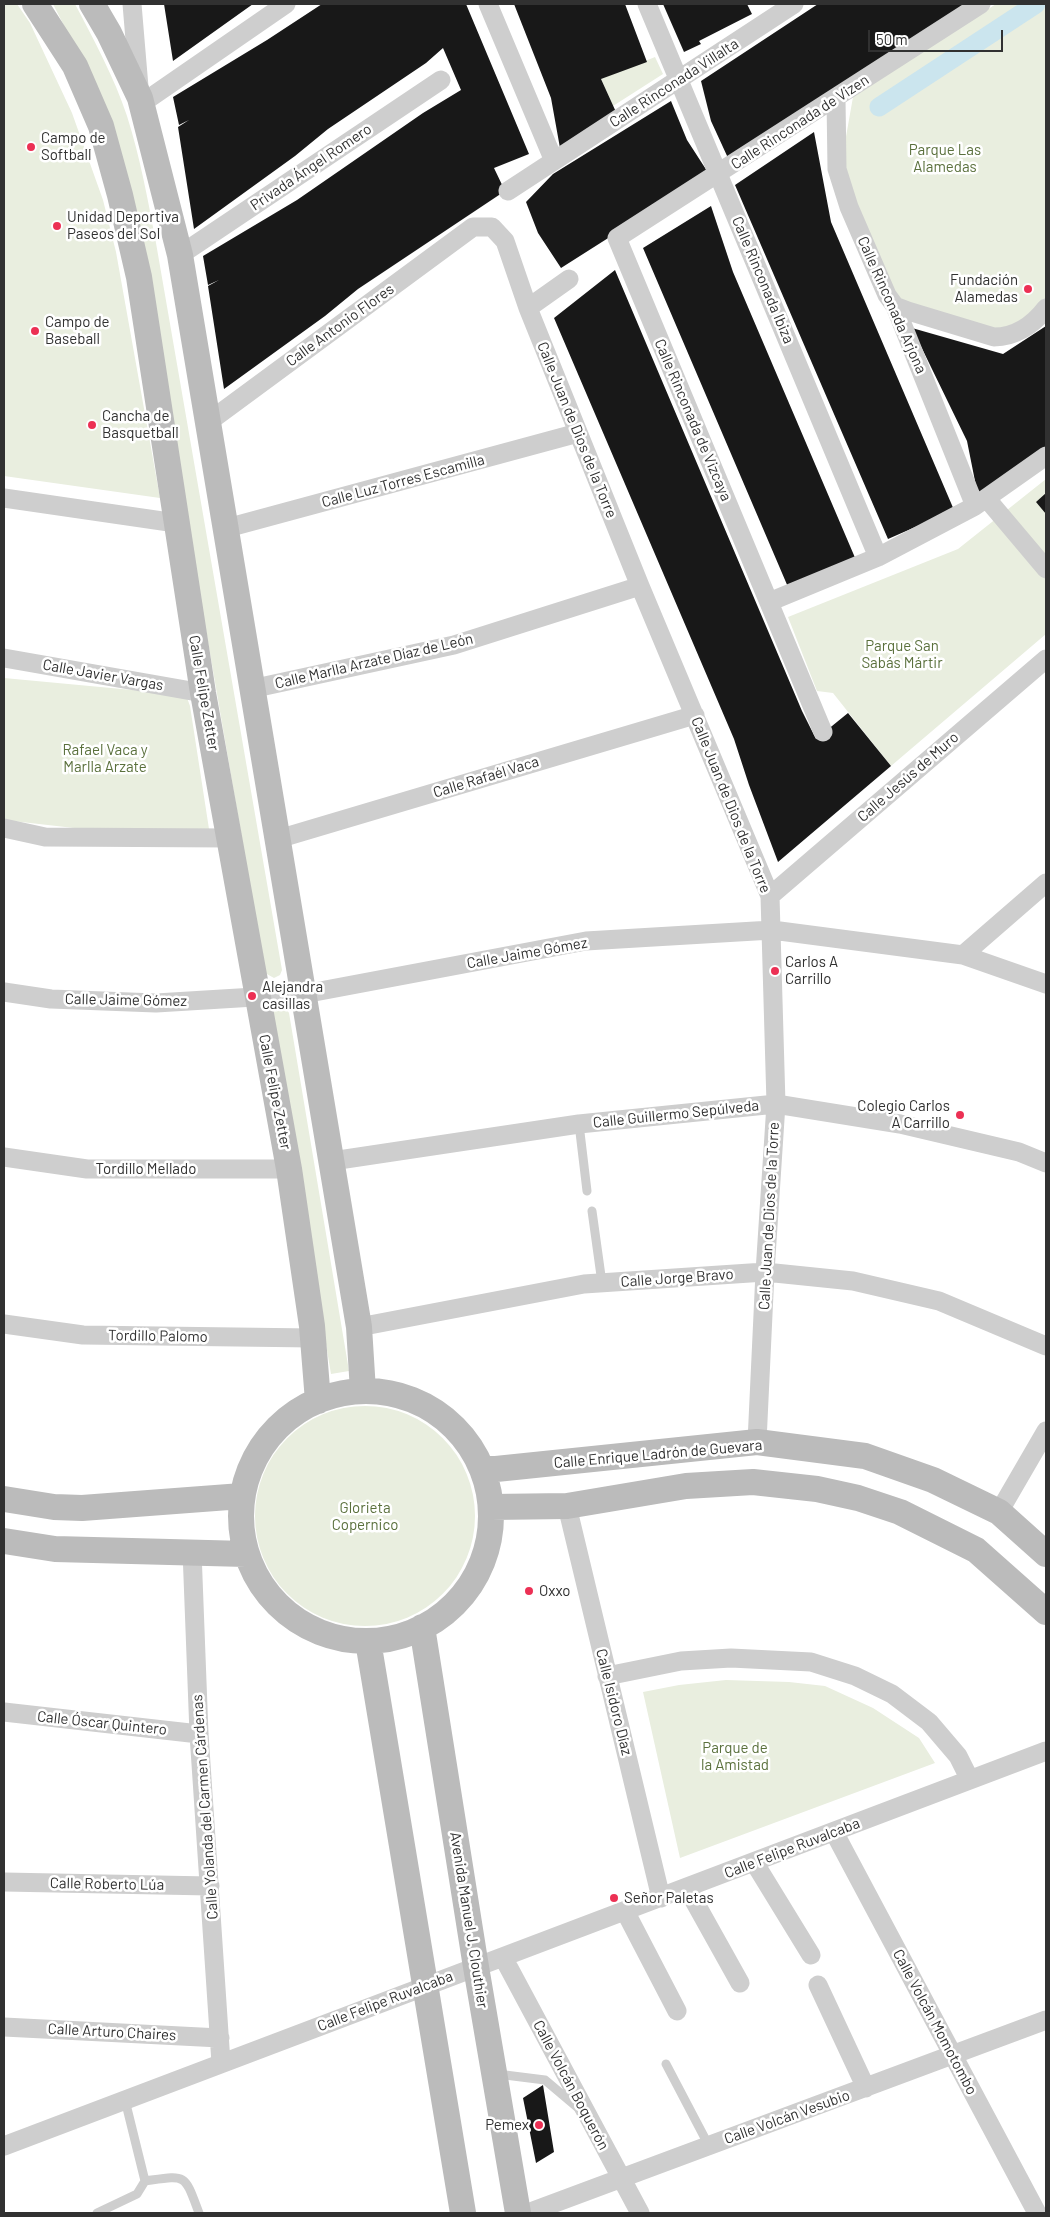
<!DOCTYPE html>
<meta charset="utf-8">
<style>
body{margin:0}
#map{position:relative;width:1050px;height:2217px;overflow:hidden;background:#fff;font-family:Barlow,sans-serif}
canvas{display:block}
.frame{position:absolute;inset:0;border:5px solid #313131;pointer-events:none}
.scale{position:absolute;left:868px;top:30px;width:135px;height:22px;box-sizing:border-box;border:2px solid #313131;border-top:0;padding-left:6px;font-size:15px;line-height:18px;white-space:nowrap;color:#313131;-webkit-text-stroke:4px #fff;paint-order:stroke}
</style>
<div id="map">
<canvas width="1050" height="2217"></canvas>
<div class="frame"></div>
<div class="scale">50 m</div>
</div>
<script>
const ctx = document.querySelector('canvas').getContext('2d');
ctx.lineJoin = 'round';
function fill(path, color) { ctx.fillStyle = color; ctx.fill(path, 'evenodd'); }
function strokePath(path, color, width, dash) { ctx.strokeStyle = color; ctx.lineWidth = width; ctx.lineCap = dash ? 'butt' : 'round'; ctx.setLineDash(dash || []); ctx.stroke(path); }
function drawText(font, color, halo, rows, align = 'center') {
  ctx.font = font + ' Barlow,sans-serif'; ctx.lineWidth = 5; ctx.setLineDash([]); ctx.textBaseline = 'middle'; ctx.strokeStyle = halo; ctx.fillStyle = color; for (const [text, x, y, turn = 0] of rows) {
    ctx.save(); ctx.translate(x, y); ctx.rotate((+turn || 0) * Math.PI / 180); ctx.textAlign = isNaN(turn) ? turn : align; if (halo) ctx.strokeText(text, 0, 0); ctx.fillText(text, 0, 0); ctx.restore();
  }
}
const green = new Path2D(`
 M4 4H17L30 23 72 113 103 200 116 252 160 498 4 476Z
 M53 4H75C94 40 114 77 127 116 140 157 148 200 156 243L282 970 280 975 274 978 265 973 140 246 90 77Z
 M996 4H1046V302L1026 324 991 332 895 304 843 169 844 148 853 97Z
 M655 57 663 74 613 106 601 79Z
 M1046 479V634L891 766 833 693 817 691 788 617 958 549Z
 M4 678 186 695 190 706 209 829 109 832 4 820Z
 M279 1007 286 1008 289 1013 349 1371 331 1374 271 1016 273 1010Z
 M255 1516a110 110 0 1 1 220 0a110 110 0 1 1-220 0Z
 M726 1680 789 1682 825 1686 873 1708 919 1738 935 1763 680 1858 643 1692 679 1685Z`);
const canal = new Path2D(`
 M879 107 1036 4`);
const building = new Path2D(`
 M164 4H253L173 61Z
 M322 4H466L529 154 494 168 505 191 358 289 325 316 224 389 208 286 219 280 208 285 203 256 297 200 423 113 461 90 443 48 426 63 328 129 295 156 194 229 178 127 189 120 179 125 173 97 267 40Z
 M514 4H625L647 62 601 79 616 112 560 148 551 98Z
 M663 4H747L752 14 699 41 701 44 684 52Z
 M818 4H968L728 158 711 121 701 81Z
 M671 101 687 140 709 174 561 268 538 233 526 202 553 174Z
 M814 132 831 222 954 510 888 539 735 185Z
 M711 206 733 272 856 560 788 587 643 248Z
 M615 270 802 711 816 739 848 713 891 766 778 862 749 785 734 739 554 318Z
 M1046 326V447L978 496 967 441 912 328 1003 354Z
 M1046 493V514L1036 502Z
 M543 2085 554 2152 536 2163 523 2098Z`);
const lane = new Path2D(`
 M579 1124 587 1191
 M592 1211 602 1283
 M666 2064 709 2146
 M497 2074 545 2080 577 2107
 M145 2181C187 2175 184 2173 199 2213
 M97 2213 137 2194 145 2181 125 2100`);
const street = new Path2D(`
 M132 4 139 87
 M488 4 554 161
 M647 4 878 557
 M836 99 837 169 849 207 887 295 895 306 975 506
 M141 104 286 4
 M508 191 794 4
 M180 255 441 80
 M895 306 908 311 994 337C1015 337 1033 325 1046 308
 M528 308 569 279
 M207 423 473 227H492L505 241 528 308 640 586 770 896 776 1104 765 1272 757 1442
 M4 498 176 523
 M987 499 1046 569
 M227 528 578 433
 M769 602 878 557 975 506 1046 456
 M4 658 203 693
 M251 689 454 645 640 586
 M823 732 617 238 981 4
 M4 828 45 837 230 838
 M278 839 695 715
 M770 896 1046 659
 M963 955 1046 883
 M4 992 51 999 156 1003 304 994 586 941 772 930 963 955 1046 984
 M4 1157 87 1169H289
 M332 1161 579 1124 776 1104 900 1124 1019 1152 1046 1163
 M4 1324 83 1335 313 1338
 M359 1327 584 1284 765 1272 853 1281 939 1301 1046 1346
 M567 1506 661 1898
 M999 1512 1046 1431
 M192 1551 199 1734 221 2063
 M607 1676 681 1661 731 1658 811 1662 855 1676 892 1694 929 1722 958 1756 970 1780
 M4 1712 199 1734
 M834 1832 1037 2213
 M754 1862 811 1955
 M4 1882 210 1886
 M687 1888 740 1983
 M625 1911 677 2011
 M503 1957 640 2213
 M818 1985 866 2088
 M4 2027 220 2038
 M4 2146 1046 1751
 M528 2213 1046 2020`);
const secondary = new Path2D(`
 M35 4 75 66 101 126 120 195 139 277 203 693 289 1169 312 1326 318 1401
 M92 4 109 33 140 98 180 255 359 1327 363 1391
 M241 1516a125 125 0 1 1 250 0a125 125 0 1 1-250 0Z
 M482 1469H496L757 1442 865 1456 933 1480 999 1512 1046 1554
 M4 1499 54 1507 82 1508 242 1496
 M491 1507 567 1506 686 1486 753 1482 817 1489 858 1498 900 1512 976 1550 1046 1612
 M4 1541 55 1549 246 1554
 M422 1627 476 1967 518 2213
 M368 1641 463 2213`);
const markers = [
 [31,147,5,"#ec3054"],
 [57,226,5,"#ec3054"],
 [1028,289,5,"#ec3054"],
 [35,331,5,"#ec3054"],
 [92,425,5,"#ec3054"],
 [775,971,5,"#ec3054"],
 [252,996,5,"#ec3054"],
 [960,1115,5,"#ec3054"],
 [529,1591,5,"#ec3054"],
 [614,1898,5,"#ec3054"],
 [539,2125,5,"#ec3054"]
];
const streetNames = [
 ["Calle Rinconada Villalta",674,83,-33],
 ["Calle Rinconada de Vizen",800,122,-33],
 ["Privada Ángel Romero",311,167,-34],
 ["Calle Rinconada Ibiza",763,280,67],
 ["Calle Rinconada Arjona",892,305,66],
 ["Calle Antonio Flores",340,325,-36],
 ["Calle Rinconada de Vizcaya",693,420,67],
 ["Calle Juan de Dios de la Torre",577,430,68],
 ["Calle Luz Torres Escamilla",403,481,-15],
 ["Calle Marlla Arzate Díaz de León",374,661,-13],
 ["Calle Javier Vargas",103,675,10],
 ["Calle Felipe Zetter",204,693,80],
 ["Calle Rafaél Vaca",486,777,-17],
 ["Calle Jesús de Muro",908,777,-41],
 ["Calle Juan de Dios de la Torre",731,805,68],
 ["Calle Jaime Gómez",527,953,-10],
 ["Calle Jaime Gómez",126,1000,1],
 ["Calle Felipe Zetter",275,1092,79],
 ["Calle Guillermo Sepúlveda",676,1114,-6],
 ["Tordillo Mellado",146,1169],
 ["Calle Juan de Dios de la Torre",769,1216,-87],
 ["Calle Jorge Bravo",677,1278,-4],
 ["Tordillo Palomo",158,1336,1],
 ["Calle Enrique Ladrón de Guevara",658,1454,-5],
 ["Calle Isidoro Díaz",614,1702,76],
 ["Calle Óscar Quintero",102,1723,6],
 ["Calle Yolanda del Carmen Cárdenas",205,1807,-94],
 ["Calle Felipe Ruvalcaba",792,1848,-21],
 ["Calle Roberto Lúa",107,1884,1],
 ["Avenida Manuel J. Clouthier",469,1920,81],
 ["Calle Felipe Ruvalcaba",385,2001,-21],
 ["Calle Volcán Momotombo",935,2022,62],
 ["Calle Arturo Chaires",112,2032,3],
 ["Calle Volcán Boquerón",571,2085,62],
 ["Calle Volcán Vesubio",787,2117,-20]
];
const poiNames = [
 ["Campo de",41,138],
 ["Softball",41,155],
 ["Unidad Deportiva",67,217],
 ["Paseos del Sol",67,234],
 ["Fundación",1018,280,"right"],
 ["Alamedas",1018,297,"right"],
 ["Campo de",45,322],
 ["Baseball",45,339],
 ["Cancha de",102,416],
 ["Basquetball",102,433],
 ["Carlos A",785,962],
 ["Carrillo",785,979],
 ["Alejandra",262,987],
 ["casillas",262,1004],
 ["Colegio Carlos",950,1106,"right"],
 ["A Carrillo",950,1123,"right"],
 ["Oxxo",539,1591],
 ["Señor Paletas",624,1898],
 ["Pemex",529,2125,"right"]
];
const parkNames = [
 ["Parque Las",945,150],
 ["Alamedas",945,167],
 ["Parque San",902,646],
 ["Sabás Mártir",902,663],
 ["Rafael Vaca y",105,750],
 ["Marlla Arzate",105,767],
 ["Glorieta",365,1508],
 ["Copernico",365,1525],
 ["Parque de",735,1748],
 ["la Amistad",735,1765]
];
fill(green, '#e9eedf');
strokePath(canal, '#cbe5ee', 19);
fill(building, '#181818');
strokePath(lane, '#cecece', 9);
strokePath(street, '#cecece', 19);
strokePath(secondary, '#bbb', 26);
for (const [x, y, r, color] of markers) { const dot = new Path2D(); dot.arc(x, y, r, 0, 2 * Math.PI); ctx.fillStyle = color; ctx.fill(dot); strokePath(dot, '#fff', 2); }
drawText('15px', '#313131', '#fff', streetNames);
drawText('15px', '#313131', '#fff', poiNames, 'left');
drawText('15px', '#5a703c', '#fff', parkNames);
</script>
